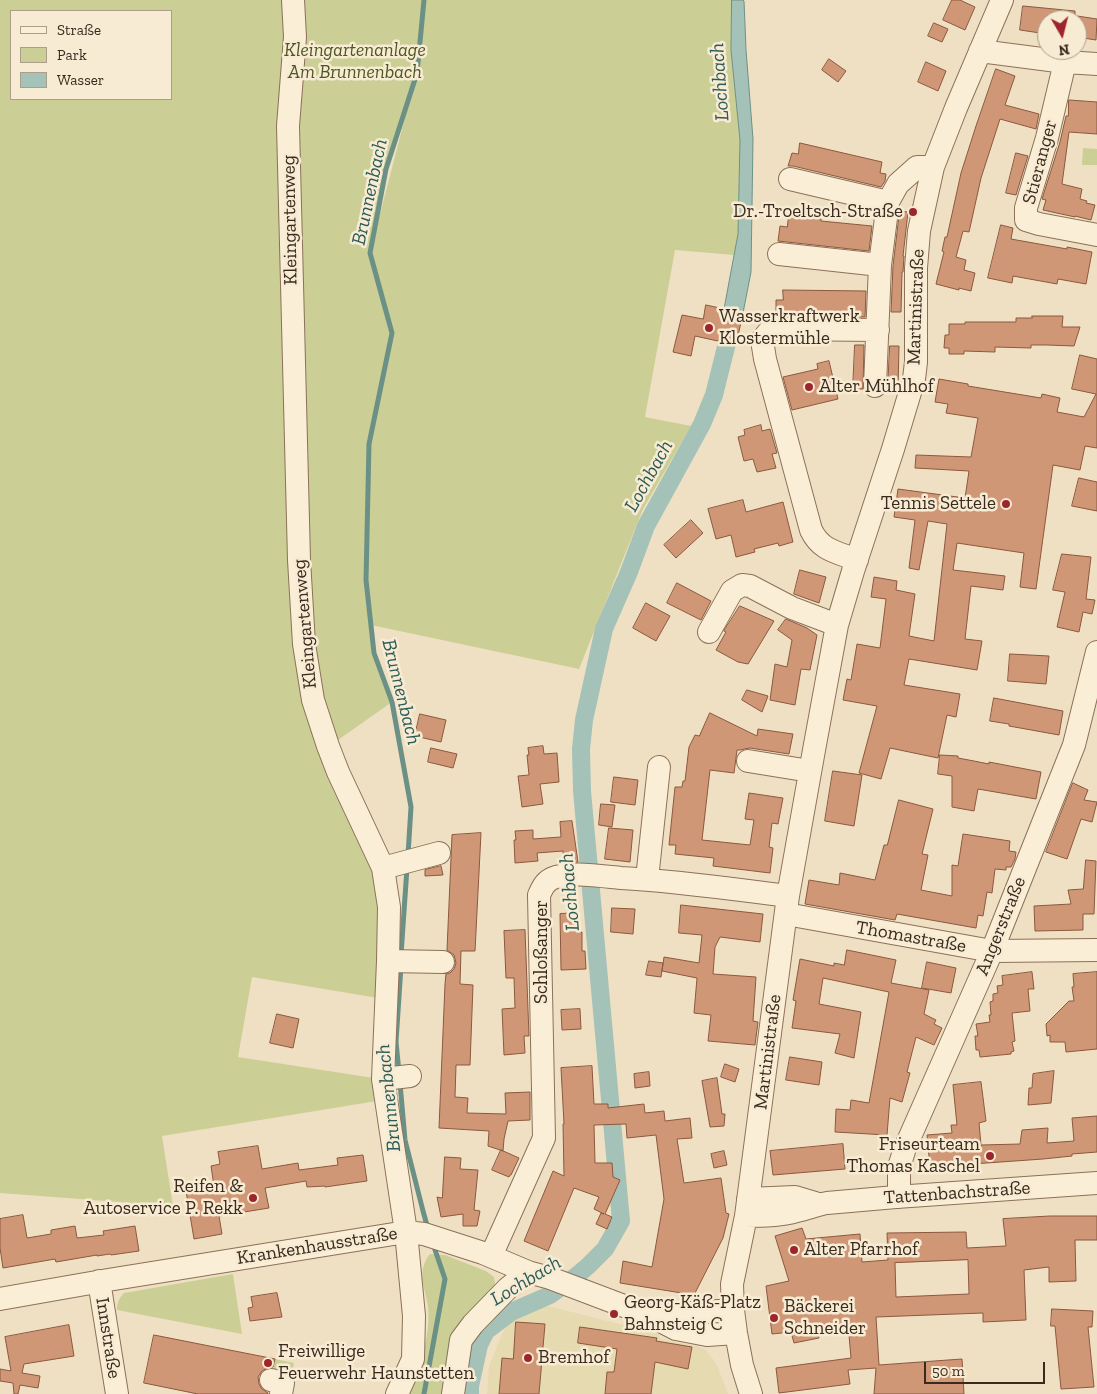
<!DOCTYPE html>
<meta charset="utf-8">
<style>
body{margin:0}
#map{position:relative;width:1097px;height:1394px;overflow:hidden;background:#f0e0c3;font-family:"Zilla Slab",serif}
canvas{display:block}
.legend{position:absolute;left:10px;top:10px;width:162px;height:90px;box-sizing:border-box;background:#f7ebd3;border:1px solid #ab9e8a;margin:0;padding:6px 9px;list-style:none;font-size:15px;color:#3a2a1d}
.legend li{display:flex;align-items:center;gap:10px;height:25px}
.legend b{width:25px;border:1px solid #ab9e8a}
.north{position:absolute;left:1037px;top:10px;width:50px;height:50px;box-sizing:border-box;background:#f7ebd3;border:1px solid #ab9e8a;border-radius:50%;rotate:172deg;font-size:14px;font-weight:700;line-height:20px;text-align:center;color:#3a2a1d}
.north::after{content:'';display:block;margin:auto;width:18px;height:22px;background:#9d262d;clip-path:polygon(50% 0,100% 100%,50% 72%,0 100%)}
.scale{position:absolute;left:924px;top:1362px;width:121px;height:22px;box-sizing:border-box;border:2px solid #3a2a1d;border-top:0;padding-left:6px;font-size:15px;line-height:18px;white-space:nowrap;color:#3a2a1d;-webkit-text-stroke:4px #f7ebd3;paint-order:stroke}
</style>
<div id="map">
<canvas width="1097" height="1394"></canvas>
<ul class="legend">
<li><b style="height:6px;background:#faeed6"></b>Straße</li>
<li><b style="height:14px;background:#cbcf96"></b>Park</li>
<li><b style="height:14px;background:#a5c2b8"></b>Wasser</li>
</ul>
<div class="north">N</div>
<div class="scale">50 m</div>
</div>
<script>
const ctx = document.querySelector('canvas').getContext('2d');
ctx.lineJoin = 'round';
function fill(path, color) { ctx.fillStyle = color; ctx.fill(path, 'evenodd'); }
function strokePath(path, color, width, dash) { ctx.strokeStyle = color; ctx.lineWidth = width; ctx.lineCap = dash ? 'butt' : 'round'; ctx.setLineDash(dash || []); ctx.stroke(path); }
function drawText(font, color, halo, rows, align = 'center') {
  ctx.font = font + ' "Zilla Slab",serif'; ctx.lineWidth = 5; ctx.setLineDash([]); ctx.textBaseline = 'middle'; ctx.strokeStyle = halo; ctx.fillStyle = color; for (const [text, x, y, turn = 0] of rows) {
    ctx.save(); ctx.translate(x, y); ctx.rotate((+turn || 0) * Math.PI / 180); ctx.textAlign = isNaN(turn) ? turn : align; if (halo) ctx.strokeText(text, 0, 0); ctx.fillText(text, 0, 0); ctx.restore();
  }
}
const farmland = new Path2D(`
 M540 1304 659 1334 660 1339 697 1346 706 1350 716 1363 728 1394H487L489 1366 512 1310Z`);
const green = new Path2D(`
 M0 0H732V1L731 50 740 140 738 234 734 255 675 250 645 417 691 426 643 509 579 669 371 625 374 653 392 702 328 747 380 869 384 999 252 977 238 1057 374 1078 377 1101 162 1136 173 1206 0 1193ZM11 11H171V99H11ZM412 87H413L373 241 386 169Z
 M1083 148 1097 149V165H1082Z
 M430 1254 445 1255 486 1271 494 1277 495 1283 493 1294 448 1394H410C419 1367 431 1336 428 1306 425 1287 416 1272 430 1254Z
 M233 1274 242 1334 117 1310C117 1303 119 1298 124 1293Z
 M275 1359 294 1363 292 1373 273 1369Z`);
const water = new Path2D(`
 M732 0H743L744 1 746 50 753 139 751 272 743 313 724 309 738 234 740 140 731 50Z`);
const stream = new Path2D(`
 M408 855 411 807 392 702 374 653 366 580 369 444 392 333 370 253 386 169 417 73 424 0
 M401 955 407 868
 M399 1072 396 1042 401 966
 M400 1083 405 1140 423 1211 428 1229
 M424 1394 445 1279 433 1244`);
const canal = new Path2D(`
 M470 1394V1386L479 1345 486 1331 511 1312 550 1295 575 1277 588 1266 605 1249 621 1221 582 791 581 749 584 720 604 629 629 572 646 526 702 424 714 395 727 343`);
const building = new Path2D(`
 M952 0H960L975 7 965 30 943 20Z
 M1023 6 1075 11V20H1047V34L1020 30Z
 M1077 16 1097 19 1096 40 1077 37Z
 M934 23 948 29 942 42 928 36Z
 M829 59 846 71 838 82 822 70Z
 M926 62 946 71 938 91 918 82Z
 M996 69 1015 76 1005 105 1039 114 1036 129 1000 119 981 178 969 232 963 231 956 257 966 260 964 270 975 273 971 291 959 288V290L936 284 944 252 942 251 945 237H947L961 173 976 126Z
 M1069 100 1097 102V134L1069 132 1062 184 1082 189 1080 199 1087 201 1086 203 1095 205 1091 220 1075 216V217L1043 210 1046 200 1042 199 1060 142 1066 116H1068Z
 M800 143 882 162 880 173 886 174 885 181 881 187 793 166H788L792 153 798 154Z
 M1016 153 1028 156 1016 195 1006 193Z
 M900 211 908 212 903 256H904L903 272H902L901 312H891L893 266Z
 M789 215 821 219V221L872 226 869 251 778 241 780 226 787 227Z
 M1001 225 1013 228 1011 239 1067 249V247L1092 252 1086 284 1058 279 1057 284 1013 276 1012 283 988 278Z
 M783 290 866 291 865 317 776 316V300H783Z
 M706 305 743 313 736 345 695 336 691 356 673 352 682 315 703 319Z
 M1032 316H1063L1062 327H1080L1074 346 1047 345H1031V348L995 347V352L964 351V354H949V348H944L945 335H949V324H965V322H1016V318H1032Z
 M855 345H864L863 389H853Z
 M890 346H899L898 388H888Z
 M1080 355 1097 359V448L1085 446 1080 470 1053 465 1036 589 1020 587 1024 553 957 543 953 570 1005 576 1003 590 971 586 965 639 982 641 977 670 909 659 904 685 960 694 956 717 947 715 938 758 890 748 881 779 859 773 877 706 843 700 847 679 851 680 857 644 880 648 886 599 871 597 874 577 897 581 896 590 915 594 909 636 934 641 947 524 928 521 919 570 909 568 915 520 894 517 898 489 965 498 969 471 915 468 916 455 971 457 978 418 946 413 948 404 935 402 939 379 968 384V386L1041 398 1042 394 1060 398 1057 412 1084 417 1096 394 1072 389Z
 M829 361 838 399 792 410 783 377 818 369 817 364Z
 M761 425 762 431 770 429 777 453 772 454 776 468 757 472 753 459 744 461 738 437 745 435 744 430Z
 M1079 478 1097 482V511L1072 506Z
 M743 500 746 512 783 502 793 542 779 546 778 543 754 549 755 552 736 557 731 535 716 539 708 509Z
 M691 520 703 533 676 558 664 545Z
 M1062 554 1091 557 1086 599 1095 600 1092 614 1083 612 1079 632 1057 627 1065 592 1053 590Z
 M800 570 826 577 819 603 794 594Z
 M677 583 711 601 701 620 667 603Z
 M646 603 670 616 656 641 633 628Z
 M740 606 774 621 748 664 738 662 716 650 726 632 724 631Z
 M786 619 807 628 817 635 810 670 801 669 795 705 770 700 775 664 787 667 792 640 778 630Z
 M1010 654 1049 656 1046 684 1008 681Z
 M747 690 768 696 762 712 742 700Z
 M994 698 1063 711 1059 735 1009 726V724L990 721Z
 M710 713 757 736 758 729 793 734 789 754 750 748 744 749 741 750H737L734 773 710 770 702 840 750 845 754 820 745 819 749 793 783 798 778 824 772 823 769 847 773 848 770 873 713 866 714 858 675 854 676 845H669L675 787H682L683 781H685L689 747 695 735 699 736Z
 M420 714 446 720 441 742 415 736Z
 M543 746 544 754 557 753 559 782 540 784 543 804 522 807 518 776 529 775 527 755H529L528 748Z
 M431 748 457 754 453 768 428 762Z
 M940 755 958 756V758L974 761 989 764V762L1041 772 1036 799 978 789 974 811 952 807V776L938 774Z
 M833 771 862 775 854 826 825 821Z
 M614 777 638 780 635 805 611 802Z
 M1073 783 1088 790 1084 800 1097 802 1092 822 1081 819 1067 859 1046 852Z
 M899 800 933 809 922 854 928 855 921 890 952 896V865L958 866 963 834 1010 841 1009 851 1016 852 1015 859 1011 867H1006V870L995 869 992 893 987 892 983 916 978 915 976 928 897 914 895 920 805 904 809 880 839 885 840 873 875 880 884 845H887Z
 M601 804 615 805 612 827 599 825Z
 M572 821 578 862H564L563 851 537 853 538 861 515 863 514 840H516L515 831 533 830V839L561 837 560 822Z
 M609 828 633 830 630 862 605 859Z
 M481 833 475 951H461L460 984 473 985 470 1065H456L455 1097 468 1098 467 1113 506 1114 505 1093 530 1092V1120L508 1121 504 1139 503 1151 488 1146 489 1131 439 1128 445 984 446 974 450 973 454 969 456 963 454 955 447 950 452 835Z
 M1086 860 1096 861 1094 914H1083V930L1035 931 1034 906 1071 904 1068 890 1083 889Z
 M441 866 443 875 425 876V870Z
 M681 905 763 914 760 942 720 937 715 947 713 974 756 977 753 1021 758 1022 755 1045 708 1041 711 1015 694 1013 697 978 662 971 664 957 699 963 702 935 679 933Z
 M612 908 635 909 633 934 611 932Z
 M577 913 578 932H582V951H585L586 969 561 970 560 914Z
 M525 930 529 1036H524L525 1053 504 1055 502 1009 515 1008 514 978H506L504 931Z
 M847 950 896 960 891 983 929 990 924 1014 936 1020 934 1024 942 1028 934 1045 916 1037 907 1072 910 1073 902 1102 890 1098 887 1135 835 1132 836 1109 850 1110 851 1100 869 1103 889 992 823 978 819 1004 861 1012 854 1058 835 1053 840 1034 792 1028 796 1001 793 1000 800 959 834 966V963L844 965Z
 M649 961 663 963 661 977 646 975Z
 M927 962 956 968 951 993 922 988Z
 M1032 972 1034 989H1028L1030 1011 1012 1013 1015 1041 1012 1042 1014 1051 1011 1052V1054L980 1057 979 1050H976L975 1036H978L976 1024 990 1022 989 1015H991L990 1002 993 1001V994L998 993 997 986 1003 985 1002 976Z
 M1097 972V1049L1066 1052 1065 1042H1050V1035L1047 1036 1046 1024 1069 1001H1074L1072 987H1074L1073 974Z
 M580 1009 581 1029 562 1030 561 1010Z
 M277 1014 299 1019 293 1048 270 1043Z
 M790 1057 822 1062 819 1085 786 1080Z
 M725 1064 739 1069 735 1082 721 1077Z
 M592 1066 594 1104H608V1108L644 1104 645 1113 664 1111 665 1121 690 1118 692 1138 677 1139 684 1183 721 1178 726 1213 729 1214 723 1238 694 1295 620 1283 623 1261 652 1267 664 1199 656 1135 627 1138 626 1124 594 1125 595 1163H612L613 1177 620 1180 605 1214 612 1217 607 1229 596 1224 601 1213 604 1214 594 1209 599 1197 574 1188 548 1251 524 1241 553 1171 564 1176 563 1124H564L561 1068Z
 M1054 1071 1051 1103 1028 1105 1029 1088H1032L1033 1074Z
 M649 1072 650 1086 635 1088 634 1074Z
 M717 1078 722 1114H725L724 1126 710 1127 702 1081Z
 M981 1082 986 1121 979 1123 981 1145 1020 1144 1022 1130 1048 1128 1047 1143 1074 1141 1072 1118 1097 1116V1152L1072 1154V1156L1043 1159 930 1167 927 1135 952 1133 951 1125H957L953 1085Z
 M843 1144 845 1169 773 1175 770 1151Z
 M258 1146 262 1169 298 1163 299 1170 338 1165 337 1158 363 1155 367 1181 325 1187V1186L307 1187 306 1181 265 1188 269 1208 219 1216 222 1234 194 1239 186 1191 214 1186 211 1166 220 1164 218 1152Z
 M501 1150 519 1158 511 1175H510L509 1177 492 1170Z
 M724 1151 727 1165 714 1168 711 1154Z
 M445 1157 461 1158 460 1169 478 1170 474 1210 480 1211 477 1226H463V1214L441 1217 437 1197 442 1198Z
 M23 1215 27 1238 51 1234V1230L75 1226 77 1238 104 1235 103 1231 135 1226 139 1251 111 1255 110 1254 97 1256V1255L56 1262 55 1259 3 1268 0 1248V1219Z
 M1050 1216H1097V1240H1075L1076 1281 1049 1282V1267L1024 1270 1026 1320 983 1322V1313L876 1317 879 1365 962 1359 964 1394H874L876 1368 848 1370 850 1384 779 1393 776 1368 851 1358 848 1324 817 1327 819 1338 794 1343 791 1332 772 1334 766 1286 789 1281 775 1236 802 1228 806 1239 860 1234 862 1262 888 1260 887 1233 966 1232 967 1248 1006 1246 1003 1219ZM968 1260 969 1294 896 1297 895 1263Z
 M277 1293 282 1317 250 1321 248 1308 253 1307 251 1297Z
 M1052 1309 1093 1311 1092 1327H1088L1094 1387 1061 1389 1055 1326H1051Z
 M516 1322 545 1324 539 1394H499L502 1358 513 1359Z
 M69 1325 74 1356 24 1364 22 1373 40 1376 38 1388 20 1385 18 1394H14L13 1383 0 1381V1369L11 1371 5 1337Z
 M580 1327 657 1338 656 1341 692 1347 688 1369 655 1362 651 1394H605L607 1372H614L617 1349 578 1343Z
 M154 1335 275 1359 273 1367 267 1368 262 1371 258 1377 259 1384 262 1389 268 1393V1394H198L144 1383Z`);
const minor = new Path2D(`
 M293 0 295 37 288 126 299 560 304 644 313 700 328 746 338 772 383 868 389 907 388 961 383 1079 406 1232 414 1316 413 1359 397 1394
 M980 51 1065 62 1097 64
 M1065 62 1047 138 1026 208V220L1039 224 1097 235
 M790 179 888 202
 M779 254 880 265
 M875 386 880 265 888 202 898 184 917 167H933
 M857 560C837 552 821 551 811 530L765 359 762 340 771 329 878 330
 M709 632 732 591 742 585 750 586 792 608 837 625
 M748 761 810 771
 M383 868 439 853
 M647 879 659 767
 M786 914 992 951 1097 950
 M388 961 443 962
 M383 1079 410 1076
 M899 1197V1167L905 1148 992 951 1074 745 1097 652
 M748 1199 795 1197 815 1203
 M746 1216C763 1216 780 1216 797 1211 807 1209 816 1205 827 1203L896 1197 1097 1183
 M491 1256 544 1138 539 895C543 886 546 880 556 877 577 872 601 876 621 878 677 881 732 889 788 896
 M99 1281 117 1394
 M0 1299 108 1280 406 1232 424 1234 483 1253 528 1272 550 1278 653 1317 676 1329 707 1335 736 1333
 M653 1317 678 1314 733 1310
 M271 1380 283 1383 281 1394
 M453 1394 461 1340 473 1324 508 1288 528 1272
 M751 1394 742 1365 736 1333 733 1310 732 1284 746 1216 788 896 814 750 837 625 853 571 893 449 914 379 916 362V268L919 231 933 167 956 108 1002 0`);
const markers = [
 [913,212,5,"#9d262d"],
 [709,328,5,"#9d262d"],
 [809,387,5,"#9d262d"],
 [1006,504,5,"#9d262d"],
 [990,1156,5,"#9d262d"],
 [253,1198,5,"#9d262d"],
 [794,1250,5,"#9d262d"],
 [614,1314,5,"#9d262d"],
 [774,1318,5,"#9d262d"],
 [528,1358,5,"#9d262d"],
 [268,1363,5,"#9d262d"]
];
const parkNames = [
 ["Kleingartenanlage",355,51],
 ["Am Brunnenbach",355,73]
];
const streetNames = [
 ["Stieranger",1040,162,-75],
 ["Kleingartenweg",290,220,-91],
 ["Martinistraße",916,307,-88],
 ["Kleingartenweg",305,624,-95],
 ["Angerstraße",1001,926,-68],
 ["Thomastraße",911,937,10],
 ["Schloßanger",542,952,-90],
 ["Martinistraße",768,1052,-83],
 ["Tattenbachstraße",957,1193,-4],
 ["Krankenhausstraße",317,1246,-9],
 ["Innstraße",108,1338,81]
];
const poiNames = [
 ["Dr.-Troeltsch-Straße",903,212,"right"],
 ["Wasserkraftwerk",719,317],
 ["Klostermühle",719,339],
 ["Alter Mühlhof",819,387],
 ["Tennis Settele",996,504,"right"],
 ["Friseurteam",980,1145,"right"],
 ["Thomas Kaschel",980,1167,"right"],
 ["Reifen &",243,1187,"right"],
 ["Autoservice P. Rekk",243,1209,"right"],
 ["Alter Pfarrhof",804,1250],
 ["Georg-Käß-Platz",624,1303],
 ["Bahnsteig C",624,1325],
 ["Bäckerei",784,1307],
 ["Schneider",784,1329],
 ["Freiwillige",278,1352],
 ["Feuerwehr Haunstetten",278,1374],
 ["Bremhof",538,1358]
];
const waterNames = [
 ["Lochbach",720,82,-94],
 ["Brunnenbach",370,192,-78],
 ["Lochbach",649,476,-61],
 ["Brunnenbach",401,692,76],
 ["Lochbach",570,892,-95],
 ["Brunnenbach",389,1098,-96],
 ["Lochbach",526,1281,-31]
];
fill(farmland, '#e6dab0');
fill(green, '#cbcf96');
fill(water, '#a5c2b8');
strokePath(water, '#6b9186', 1);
strokePath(stream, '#6b9186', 5);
strokePath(canal, '#a5c2b8', 18);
fill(building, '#d09777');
strokePath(building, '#8b583d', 1);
strokePath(minor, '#8b7159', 24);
strokePath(minor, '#faeed6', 22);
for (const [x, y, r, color] of markers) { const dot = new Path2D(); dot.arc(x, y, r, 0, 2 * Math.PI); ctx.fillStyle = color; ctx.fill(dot); strokePath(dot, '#f7ebd3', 2); }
drawText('italic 19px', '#4d5723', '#f7ebd3', parkNames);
drawText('19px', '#3a2a1d', '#f7ebd3', streetNames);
drawText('19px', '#3a2a1d', '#f7ebd3', poiNames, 'left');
drawText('italic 20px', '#2c5b55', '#f7ebd3', waterNames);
</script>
